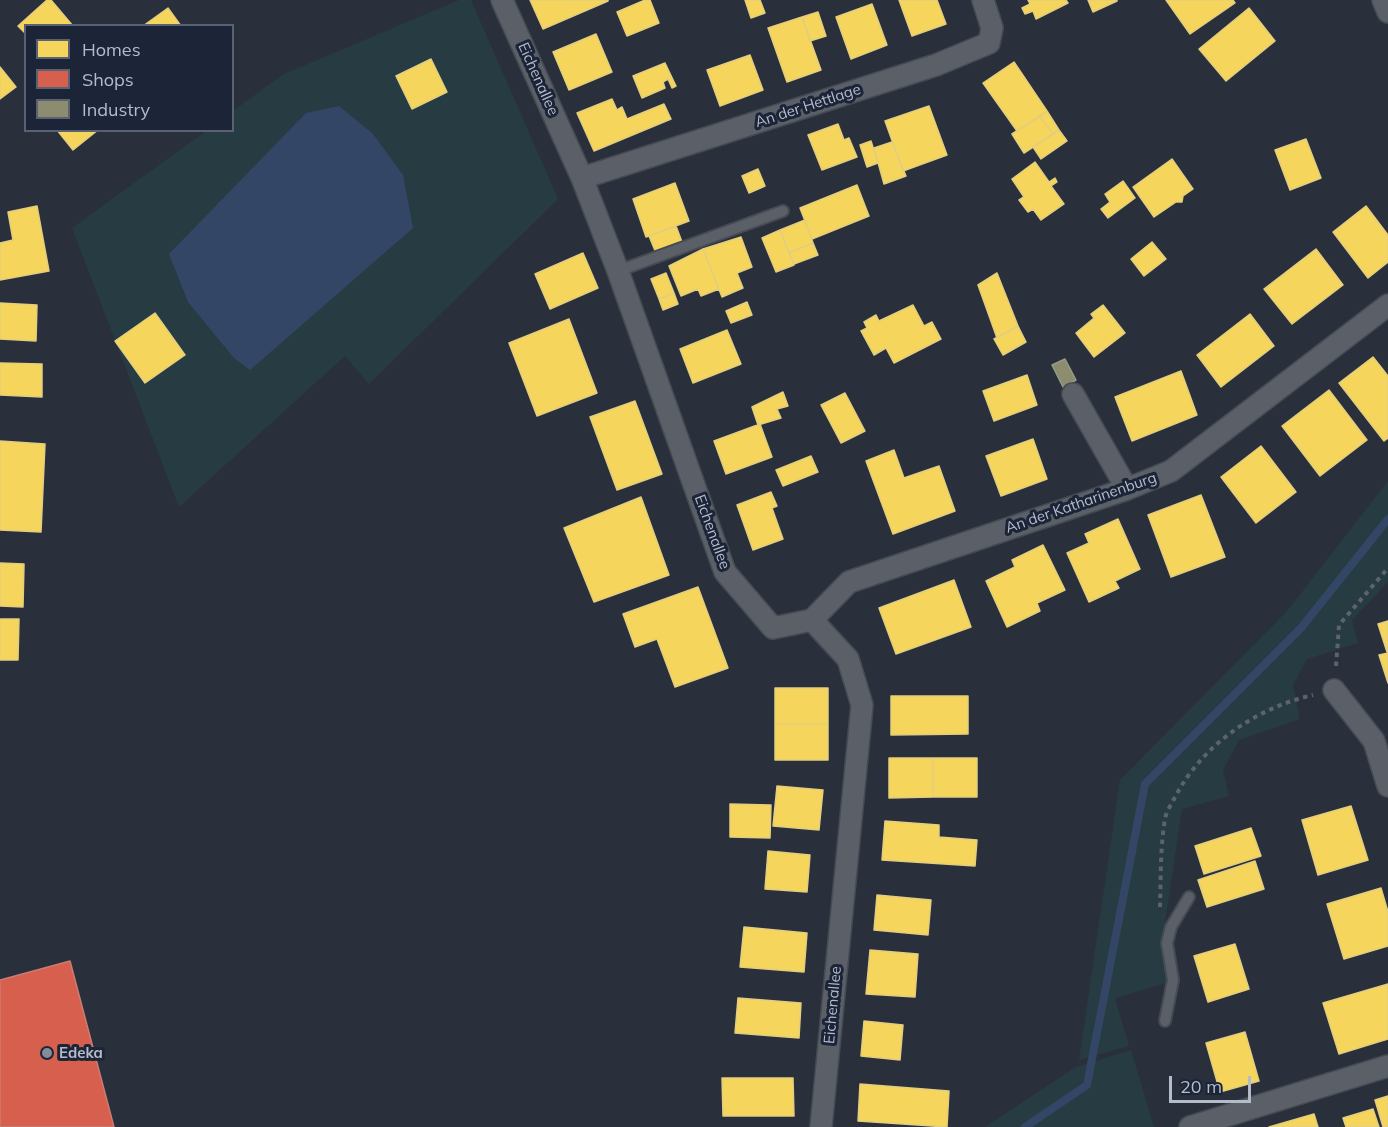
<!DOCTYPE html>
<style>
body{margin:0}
#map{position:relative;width:1388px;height:1127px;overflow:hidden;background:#2a303b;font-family:Mulish,sans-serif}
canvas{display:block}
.legend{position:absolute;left:24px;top:24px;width:210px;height:108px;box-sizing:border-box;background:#1c2537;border:2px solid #596173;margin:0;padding:8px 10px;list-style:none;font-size:18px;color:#b4bccc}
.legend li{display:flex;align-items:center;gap:12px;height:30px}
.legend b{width:30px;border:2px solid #596173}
.scale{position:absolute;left:1169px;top:1076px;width:82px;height:27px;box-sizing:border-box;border:3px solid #b4bccc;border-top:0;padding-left:8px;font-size:18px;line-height:21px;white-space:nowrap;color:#b4bccc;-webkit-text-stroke:4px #1c2537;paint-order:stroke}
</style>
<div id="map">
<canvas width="1388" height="1127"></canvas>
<ul class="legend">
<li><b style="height:16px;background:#f6d55c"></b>Homes</li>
<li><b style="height:16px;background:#d6604d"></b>Shops</li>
<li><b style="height:16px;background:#8c8c6e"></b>Industry</li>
</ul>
<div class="scale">20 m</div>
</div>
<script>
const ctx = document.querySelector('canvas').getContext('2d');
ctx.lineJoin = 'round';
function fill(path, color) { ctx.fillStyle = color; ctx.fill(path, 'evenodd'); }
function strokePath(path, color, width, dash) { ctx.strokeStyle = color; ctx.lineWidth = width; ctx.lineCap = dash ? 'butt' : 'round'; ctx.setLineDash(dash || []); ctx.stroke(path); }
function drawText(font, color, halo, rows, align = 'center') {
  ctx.font = font + ' Mulish,sans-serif'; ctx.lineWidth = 6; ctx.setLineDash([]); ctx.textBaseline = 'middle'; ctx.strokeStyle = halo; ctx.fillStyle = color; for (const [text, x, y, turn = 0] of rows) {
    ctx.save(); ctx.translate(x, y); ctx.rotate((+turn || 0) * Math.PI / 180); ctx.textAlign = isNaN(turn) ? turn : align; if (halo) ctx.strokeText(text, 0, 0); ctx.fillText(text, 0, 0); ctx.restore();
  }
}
const green = new Path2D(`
 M459 0H471L558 199 369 384 345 356 179 507 72 228 206 131 232 130 233 111 282 75Z
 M1388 481V582L1352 620 1358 643 1307 659 1293 685 1300 719 1239 740 1223 770 1229 796 1182 809 1162 943 1167 983 1115 998 1129 1046 1079 1060 1120 780 1288 610Z
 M1131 1050 1154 1127H985L1076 1067Z`);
const water = new Path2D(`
 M339 106 373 134 403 175 413 228 250 370 234 358 188 302 169 254 306 113Z`);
const homes = new Path2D(`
 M47 0H51L73 26H26V34L18 26Z
 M530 0H608V1L543 29Z
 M645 0H650L659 23 627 36 617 12Z
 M745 0H760L765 13 751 18Z
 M899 0H937L946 24 912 36Z
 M1028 0H1066L1068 3 1036 19 1033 11 1025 14 1022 8 1030 4Z
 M1088 0H1117V1L1093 12Z
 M1166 0H1233L1235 3 1190 34Z
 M872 4 887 45 851 59 836 17Z
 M168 8 181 26H143Z
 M1249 8 1275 41 1226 81 1199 49Z
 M818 12 826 36 810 41 802 17Z
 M802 17 821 70 787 82 768 28Z
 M596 34 612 72 569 90 553 52Z
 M750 55 763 90 720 106 707 70Z
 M431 59 447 92 412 109 396 76Z
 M1014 62 1047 111 1017 131 983 83Z
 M665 63 676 86 672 88 668 79 663 82 665 88 642 98 633 76Z
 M0 67 16 87 0 99Z
 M612 99 617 110 622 107 627 119 664 104 671 119 594 151 577 113Z
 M929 106 947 155 903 171 885 121Z
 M1047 111 1059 130 1053 134 1040 116Z
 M1040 116 1053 134 1024 153 1012 134Z
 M838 124 844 140 849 138 857 157 822 170 808 135Z
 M57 130H98L73 150Z
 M1059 130 1067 141 1041 159 1033 147Z
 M1306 139 1321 178 1290 190 1275 150Z
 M871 141 878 163 867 167 860 145Z
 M892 142 906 176 884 184 874 148Z
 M1172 159 1193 189 1183 196 1182 202H1176L1154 217 1133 187Z
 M1035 162 1049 182 1055 178 1057 182 1051 186 1064 204 1041 220 1033 209 1028 212 1019 200 1024 197 1012 179Z
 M758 169 765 186 749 193 742 176Z
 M1123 181 1135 198 1108 218 1101 209 1110 202 1105 194Z
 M675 183 689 221 646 237 633 199Z
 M857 185 869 216 812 239 800 208Z
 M37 206 49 271 0 280V243L13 240 8 212Z
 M1366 206 1388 235V262L1368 278 1333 232Z
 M805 220 813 243 789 253 780 230Z
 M676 226 682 242 656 253 649 236Z
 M780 230 794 265 776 272 762 238Z
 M741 237 752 267 737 273 743 288 722 297 703 249Z
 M1152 242 1166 259 1144 276 1131 259Z
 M813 243 818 255 794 264 789 253Z
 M703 249 719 289 701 296 698 289 681 296 669 266Z
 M1316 249 1343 285 1292 324 1264 289Z
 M583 253 598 288 550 309 535 274Z
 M666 273 674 293 659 299 651 279Z
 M997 273 1018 326 997 338 978 285Z
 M674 293 678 304 663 310 659 299Z
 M747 302 752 315 731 323 726 311Z
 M0 303 37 305 36 341 0 339Z
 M913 305 924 326 932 322 941 339 894 363 886 348 874 355 861 331 867 328 864 322 876 315 879 321Z
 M1103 305 1125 333 1094 357 1076 333 1094 318 1091 314Z
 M155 313 185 355 145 383 115 341Z
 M1250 314 1274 346 1221 387 1197 355Z
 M569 319 597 393 537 416 509 343Z
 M1018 326 1026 342 1003 355 994 339Z
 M727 330 741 364 693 383 680 349Z
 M1373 357 1388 376V438L1384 441 1339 383Z
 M0 363 42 364V397L0 395Z
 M1181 371 1197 415 1132 441 1115 397Z
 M1027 375 1037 405 994 421 983 391Z
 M1329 390 1367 440 1320 476 1282 426Z
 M783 392 788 406 777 409 781 418 758 425 752 407Z
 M845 393 865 431 841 443 821 405Z
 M635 401 662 474 617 490 590 417Z
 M760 424 772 457 726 474 714 441Z
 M1033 439 1047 479 1001 496 986 456Z
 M0 441 45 444 41 532 0 530Z
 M1261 446 1296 492 1256 523 1221 477Z
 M894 450 904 478 939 466 955 511 893 534 866 461Z
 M811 456 818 472 783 486 776 470Z
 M771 492 777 506 772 508 783 539 753 550 737 505Z
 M1201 495 1225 557 1171 577 1148 515Z
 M641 497 669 575 594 602 564 528Z
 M1118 519 1140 569 1115 581 1119 588 1089 602 1067 553 1089 543 1085 534Z
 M1043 545 1065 590 1037 603 1040 611 1007 627 986 581 1015 567 1012 560Z
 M0 563 24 564 23 607 0 606Z
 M954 580 971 627 896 654 879 608Z
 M698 587 728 668 675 687 657 639 635 647 623 614Z
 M0 619H19L18 660H0Z
 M1388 621V652H1387L1378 624Z
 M1388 653V683L1379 655Z
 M775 688H828V724H775Z
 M891 696H968V734L891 735Z
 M775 724H828V760H775Z
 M889 758H933V797L889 798Z
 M933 758H977V797H933Z
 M777 786 823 790 819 830 773 826Z
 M730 804 771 805 770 838 730 837Z
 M1351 806 1368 860 1318 875 1302 820Z
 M885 821 939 825V837L977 840 975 866 882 860Z
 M1251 828 1261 856 1204 874 1195 846Z
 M768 851 810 855 807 892 765 889Z
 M1255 861 1264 889 1207 907 1198 880Z
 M1381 888 1388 912V946L1344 959 1327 904Z
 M877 895 931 900 928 935 874 930Z
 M744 927 807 933 804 972 740 967Z
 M1235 944 1249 989 1208 1002 1194 956Z
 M870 950 918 954 915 997 866 994Z
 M1388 984V1039L1339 1054 1323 1003Z
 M738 998 801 1003 799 1038 735 1033Z
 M864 1021 903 1025 900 1060 861 1056Z
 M1245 1032 1259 1081 1220 1092 1206 1043Z
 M722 1078H793L794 1116H723Z
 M860 1084 949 1091 947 1127 858 1121Z
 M1388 1096V1127H1383L1375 1100Z
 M1373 1109 1379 1127H1346L1343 1118Z
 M1314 1114 1318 1127H1269Z`);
const shops = new Path2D(`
 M70 961 114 1127H0V980Z`);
const industry = new Path2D(`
 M1065 359 1076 380 1063 387 1052 365Z`);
const stream = new Path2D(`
 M1025 1127 1087 1085 1145 784 1301 628 1388 519`);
const path = new Path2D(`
 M1336 666 1339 625 1388 568
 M1160 907C1161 878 1160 848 1165 819 1166 812 1171 805 1174 799 1201 746 1255 708 1313 695`);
const service = new Path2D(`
 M618 271 783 211
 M1165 1021 1173 980 1167 943 1171 927 1189 897`);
const minor = new Path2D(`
 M502 0 582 178 618 271 725 572 773 628 812 620 848 659 862 705 821 1127
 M1383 0 1388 12
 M582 178 936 65 989 43 992 28 983 0
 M1073 394 1127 489
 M812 620 849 582 1127 489 1171 471 1388 305
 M1334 690 1374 741 1388 786
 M1190 1127 1388 1066`);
const markers = [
 [47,1053,6,"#848b99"]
];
const streetNames = [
 ["Eichenallee",538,79,66],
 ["An der Hettlage",808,106,-18],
 ["An der Katharinenburg",1081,503,-19],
 ["Eichenallee",712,532,70],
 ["Eichenallee",833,1005,-85]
];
const poiNames = [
 ["Edeka",59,1053]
];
fill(green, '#263b42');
fill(water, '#344666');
fill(homes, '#f6d55c');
strokePath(homes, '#e2ce7e', 1.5);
fill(shops, '#d6604d');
strokePath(shops, '#cc7c73', 1.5);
fill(industry, '#8c8c6e');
strokePath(industry, '#989a8a', 1.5);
strokePath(stream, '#344666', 8);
strokePath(service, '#464b53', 14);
strokePath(minor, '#464b53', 24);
strokePath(path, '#5d636a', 4, [4.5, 4.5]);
strokePath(service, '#5a5f68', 10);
strokePath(minor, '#5a5f68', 21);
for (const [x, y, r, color] of markers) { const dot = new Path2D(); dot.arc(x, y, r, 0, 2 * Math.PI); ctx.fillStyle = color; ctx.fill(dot); strokePath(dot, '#1c2537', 2); }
drawText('15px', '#b4bccc', '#1c2537', streetNames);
drawText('bold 15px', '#b4bccc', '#1c2537', poiNames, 'left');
</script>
